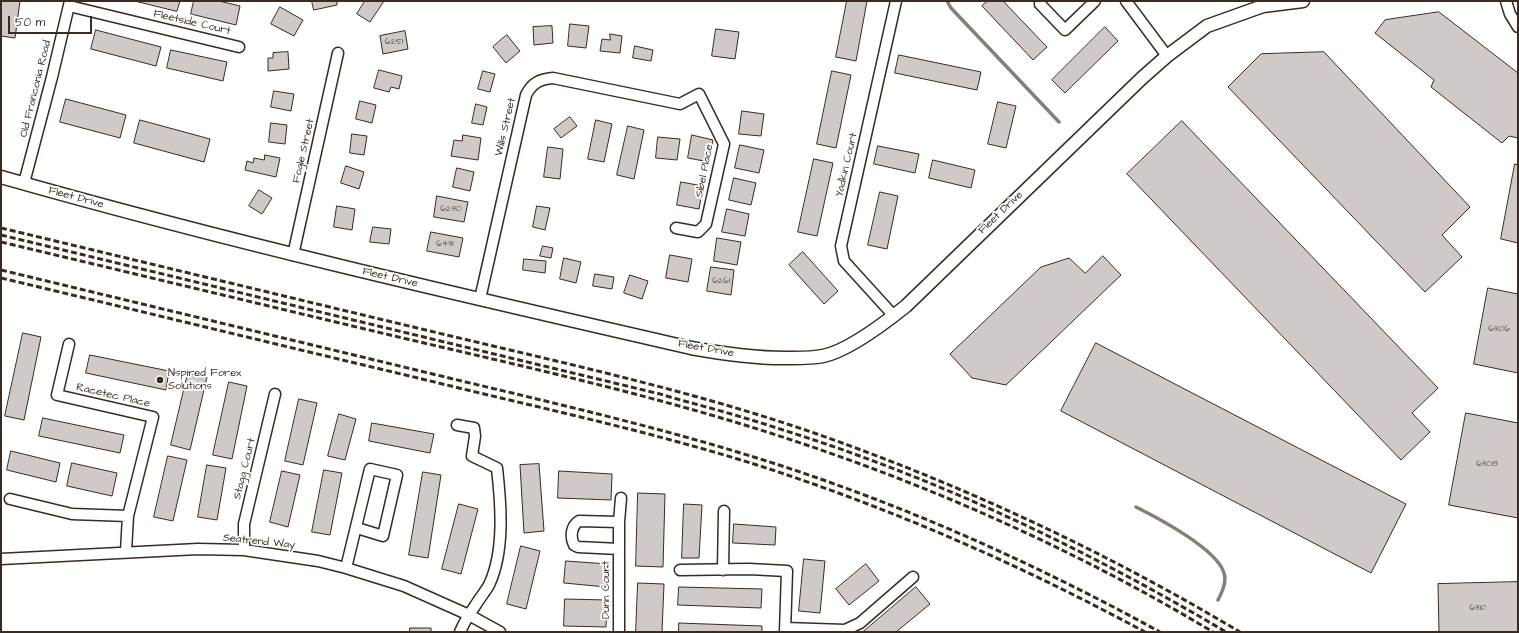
<!DOCTYPE html>
<style>
body{margin:0}
#map{position:relative;width:1519px;height:633px;overflow:hidden;background:#fff;font-family:"Architects Daughter",sans-serif}
canvas{display:block}
.frame{position:absolute;inset:0;border:2px solid #3b2a1e;pointer-events:none}
.scale{position:absolute;left:8px;top:16px;width:84px;height:18px;box-sizing:border-box;border:2px solid #3b2a1e;border-top:0;padding-left:5px;font-size:12px;line-height:14px;white-space:nowrap;color:#3b2a1e;-webkit-text-stroke:3px #fff;paint-order:stroke}
</style>
<div id="map">
<canvas width="1519" height="633"></canvas>
<div class="frame"></div>
<div class="scale">50 m</div>
</div>
<script>
const ctx = document.querySelector('canvas').getContext('2d');
ctx.lineJoin = 'round';
function strokePath(path, color, width, dash) { ctx.strokeStyle = color; ctx.lineWidth = width; ctx.lineCap = dash ? 'butt' : 'round'; ctx.setLineDash(dash || []); ctx.stroke(path); }
function fill(path, color) { ctx.fillStyle = color; ctx.fill(path, 'evenodd'); }
function drawText(font, color, halo, rows, align = 'center') {
  ctx.font = font + ' "Architects Daughter",sans-serif'; ctx.lineWidth = 3.5; ctx.setLineDash([]); ctx.textBaseline = 'middle'; ctx.strokeStyle = halo; ctx.fillStyle = color; for (const [text, x, y, turn = 0] of rows) {
    ctx.save(); ctx.translate(x, y); ctx.rotate((+turn || 0) * Math.PI / 180); ctx.textAlign = isNaN(turn) ? turn : align; if (halo) ctx.strokeText(text, 0, 0); ctx.fillText(text, 0, 0); ctx.restore();
  }
}
const stream = new Path2D(`
 M947 1 951 8 1059 122
 M1136 507C1158 518 1217 549 1224 573 1227 582 1222 592 1218 600`);
const building = new Path2D(`
 M1 1H20L15 38 1 36Z
 M135 1H180L177 11Z
 M194 1H219L240 6 236 25 191 14Z
 M312 1H337V5L314 10Z
 M365 1H384L370 22 357 14Z
 M847 1H867L856 61 836 57Z
 M988 1H1003L1047 47 1033 60 982 6Z
 M280 7 303 20 294 36 271 24Z
 M1439 12 1518 73V138L1509 136 1502 143 1431 87 1434 80 1375 33 1385 20Z
 M570 24 589 26 586 48 568 46Z
 M552 26 553 43 534 45 533 27Z
 M1105 27 1118 41 1065 93 1052 80Z
 M716 29 739 32 735 59 712 56Z
 M96 30 161 47 156 66 91 49Z
 M405 31 408 49 383 54 380 36Z
 M610 34 622 36 620 53 600 51 602 39 610 40Z
 M507 35 520 51 506 63 493 47Z
 M635 46 653 50 651 61 633 58Z
 M171 50 227 62 223 81 167 68Z
 M288 52 289 69 268 71V58H273V53Z
 M1324 52 1470 207 1442 235 1462 257 1425 292 1228 87 1261 54Z
 M899 55 981 72 977 90 895 73Z
 M379 70 402 76 399 89 391 87 389 92 374 88Z
 M483 71 495 74 490 92 478 89Z
 M832 71 851 75 836 148 817 144Z
 M274 91 294 94 291 111 271 107Z
 M66 99 126 115 120 138 60 122Z
 M360 101 376 105 372 123 356 119Z
 M998 102 1016 106 1006 148 988 144Z
 M476 104 487 107 483 125 472 123Z
 M742 111 764 114 761 136 739 134Z
 M570 117 577 126 561 138 554 129Z
 M140 120 210 139 204 162 134 143Z
 M596 120 612 124 604 162 588 159Z
 M1182 121 1438 388 1412 413 1430 432 1401 460 1127 174Z
 M271 123 287 125 285 144 269 142Z
 M628 126 644 130 634 179 617 175Z
 M352 134 367 136 364 155 350 153Z
 M463 135 481 138 478 160 451 156 454 140 462 141Z
 M692 135 713 140 709 162 688 158Z
 M658 137 680 139 677 160 656 158Z
 M740 145 764 150 759 173 735 168Z
 M878 146 919 154 915 173 874 164Z
 M548 147 563 149 560 179 544 177Z
 M265 155 280 158 276 177 245 170 247 161 253 163 254 158 264 160Z
 M814 159 833 163 817 236 798 232Z
 M933 160 975 170 971 188 929 178Z
 M1515 164 1518 165V243L1501 239Z
 M346 166 364 172 359 189 341 183Z
 M457 168 474 172 470 191 453 187Z
 M734 178 756 183 751 205 729 200Z
 M681 182 703 186 699 209 677 205Z
 M259 190 272 198 262 214 249 206Z
 M880 192 898 196 887 249 868 245Z
 M437 196 468 202 464 222 434 217Z
 M337 206 355 209 352 230 334 227Z
 M537 206 550 208 545 230 533 227Z
 M727 209 749 214 745 236 722 232Z
 M373 227 391 229 389 244 370 242Z
 M431 232 463 238 459 257 427 251Z
 M717 238 741 242 737 265 714 261Z
 M543 246 553 248 551 258 540 256Z
 M803 252 838 291 824 304 789 265Z
 M670 255 692 259 688 282 666 278Z
 M1103 256 1121 275 1006 385 972 378 950 354 1041 267 1069 258 1085 273Z
 M564 258 581 262 576 283 560 279Z
 M524 259 546 261 545 273 523 270Z
 M711 267 734 270 731 295 707 291Z
 M595 274 614 277 612 289 593 286Z
 M630 275 648 281 642 299 624 293Z
 M1488 288 1518 294V373L1474 364Z
 M23 333 41 337 24 420 5 416Z
 M1096 343 1406 504 1371 573 1061 411Z
 M90 355 169 371 166 390 86 373Z
 M188 373 207 377 190 450 171 445Z
 M229 382 247 386 232 459 213 455Z
 M299 399 317 403 303 465 285 461Z
 M1466 413 1518 423V518L1449 505Z
 M339 414 356 419 345 460 328 456Z
 M43 418 124 435 120 453 39 436Z
 M372 423 434 434 430 453 369 441Z
 M11 451 60 463 56 482 7 470Z
 M168 456 187 460 173 521 154 517Z
 M72 463 117 473 112 496 67 486Z
 M539 464 544 531 524 533 520 465Z
 M207 465 226 468 217 520 198 517Z
 M324 470 342 473 330 535 312 532Z
 M282 471 300 475 288 527 270 522Z
 M559 471 612 474 611 500 558 498Z
 M423 472 441 475 428 558 409 555Z
 M638 493 665 494 663 567 636 566Z
 M459 504 478 509 461 574 442 569Z
 M684 504 702 505 699 558H682Z
 M734 524 776 527 775 545 733 543Z
 M521 546 540 551 526 609 507 604Z
 M804 559 825 561 820 613 799 611Z
 M566 561 608 564 606 587 564 583Z
 M866 564 879 581 849 605 836 589Z
 M1518 582V632H1439L1438 584Z
 M638 583 664 584 662 632H636Z
 M679 587 762 589 761 608 678 605Z
 M916 587 930 604 896 632H863Z
 M565 599 607 600 606 627 564 626Z
 M679 623 762 626V632H679Z
 M410 628H431V632H410Z`);
const minor = new Path2D(`
 M1041 1 1040 4 1065 30 1095 1
 M1126 1 1167 56
 M1506 1 1510 14 1518 27
 M69 6 239 47
 M24 183 52 77 70 1
 M293 255 338 53
 M480 299 526 95C532 83 540 79 553 78L680 104 699 94 724 144 706 224 698 232 676 228
 M894 316 844 261 841 246 896 1
 M69 344 57 395 153 417 128 516 126 551
 M457 425 474 428 475 436 472 456 497 468C501 504 505 551 489 585 485 592 479 599 475 606 469 614 464 623 460 632
 M10 499 72 514 128 516
 M619 549 578 547 574 545C570 537 571 526 579 521L619 522
 M244 550V524L275 394
 M1 559 198 549 244 550 318 561 346 568 404 586 469 615 500 632
 M346 568 370 469 397 475 383 536 357 528
 M680 570 749 569 787 571 785 632
 M723 570 724 511
 M785 628 845 630 860 623 913 577
 M619 632V522L621 498`);
const tertiary = new Path2D(`
 M1 177C229 242 460 295 691 348 725 354 758 359 792 358 802 358 813 358 823 356 848 351 886 322 906 306L1142 78 1167 56 1207 26 1263 6 1303 1`);
const rail = new Path2D(`
 M1 228C152 264 304 301 455 337 577 366 699 393 817 434 965 486 1106 552 1240 632
 M1 235 660 394C686 402 712 408 738 416 765 424 793 433 820 442 962 490 1098 556 1226 632
 M1 242C136 274 272 307 407 339 518 365 629 390 738 423 903 473 1065 543 1213 632
 M1 270C138 303 275 336 412 369 535 399 659 426 779 465 911 508 1038 565 1160 632
 M1 278C140 311 279 345 418 378 531 406 646 430 757 465 891 508 1021 565 1145 632`);
const markers = [
 [160,380,4,"#3b2a1e"]
];
const numberNames = [
 ["6251",394,42],
 ["6290",451,209],
 ["6431",445,244],
 ["6261",721,281],
 ["6306",1499,329],
 ["6308",1487,464],
 ["6310",1478,608]
];
const streetNames = [
 ["Fleetside Court",192,23,13],
 ["Old Franconia Road",36,89,-76],
 ["Wills Street",506,127,-77],
 ["Fogle Street",304,151,-77],
 ["Yadkin Court",847,165,-77],
 ["Sibel Place",705,171,-79],
 ["Fleet Drive",76,198,15],
 ["Fleet Drive",1001,213,-44],
 ["Fleet Drive",390,278,13],
 ["Fleet Drive",706,349,10],
 ["Racetec Place",113,396,13],
 ["Stagg Court",245,469,-76],
 ["Seatrend Way",259,542,6],
 ["Dunn Court",607,590,-90]
];
const poiNames = [
 ["Nspired Forex",168,374],
 ["Solutions",168,387]
];
strokePath(stream, '#887e77', 3.5);
fill(building, '#cfcac7');
strokePath(building, '#3b2a1e', 1);
strokePath(minor, '#3b2a1e', 13);
strokePath(tertiary, '#3b2a1e', 15);
strokePath(minor, '#fff', 10);
strokePath(tertiary, '#fff', 12);
strokePath(rail, '#3b2a1e', 3, [6, 3]);
for (const [x, y, r, color] of markers) { const dot = new Path2D(); dot.arc(x, y, r, 0, 2 * Math.PI); ctx.fillStyle = color; ctx.fill(dot); strokePath(dot, '#fff', 1.5); }
drawText('9px', '#605248', null, numberNames);
drawText('11px', '#3b2a1e', '#fff', streetNames);
drawText('11px', '#3b2a1e', '#fff', poiNames, 'left');
</script>
